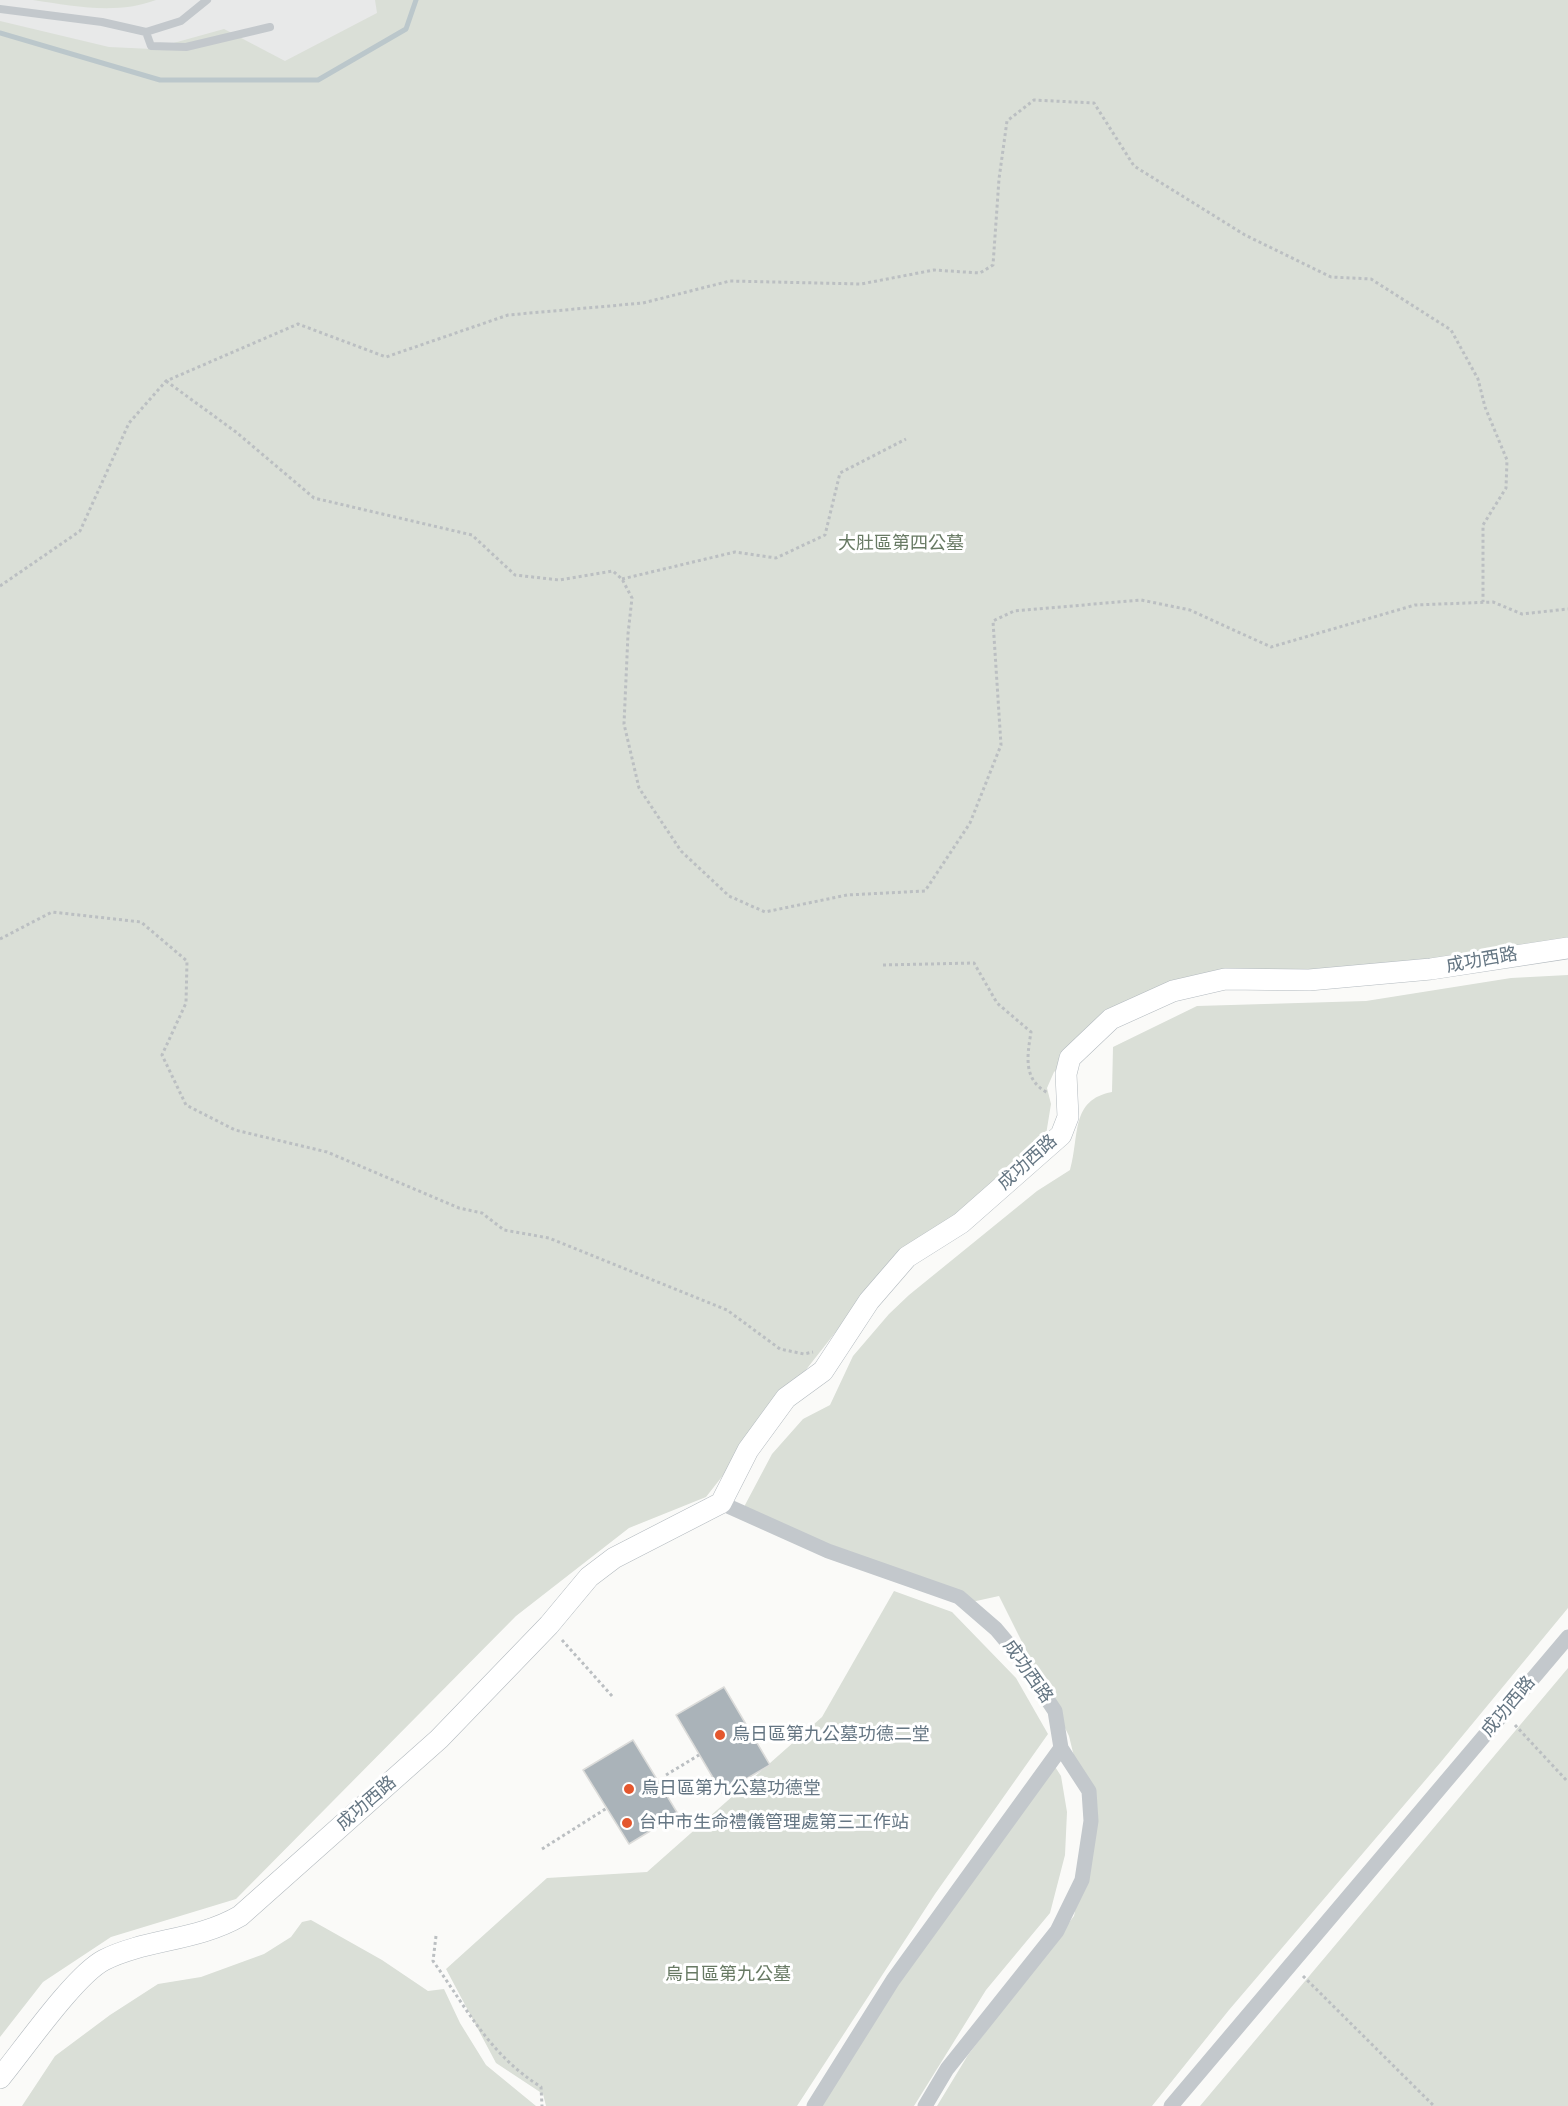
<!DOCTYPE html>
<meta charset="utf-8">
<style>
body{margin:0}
canvas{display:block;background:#fafaf8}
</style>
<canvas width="1568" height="2106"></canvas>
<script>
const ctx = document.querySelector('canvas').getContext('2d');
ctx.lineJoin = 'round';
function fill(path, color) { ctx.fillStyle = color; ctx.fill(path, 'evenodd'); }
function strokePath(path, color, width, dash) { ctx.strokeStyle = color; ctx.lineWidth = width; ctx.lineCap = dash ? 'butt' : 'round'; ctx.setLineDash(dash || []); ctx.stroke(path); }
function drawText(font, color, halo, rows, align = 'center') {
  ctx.font = font + ' Roboto,"Noto Sans TC",sans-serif'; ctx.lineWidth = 6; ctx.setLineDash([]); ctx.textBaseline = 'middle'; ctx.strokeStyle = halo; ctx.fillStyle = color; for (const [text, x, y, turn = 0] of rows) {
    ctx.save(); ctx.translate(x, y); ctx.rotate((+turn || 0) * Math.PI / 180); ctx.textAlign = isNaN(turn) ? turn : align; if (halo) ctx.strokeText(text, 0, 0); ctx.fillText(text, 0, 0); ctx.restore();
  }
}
const built = new Path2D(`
 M0 0H606L0 146Z`);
const green = new Path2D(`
 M33 0H156C116 15 74 6 33 0Z
 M375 0H1568V951L1216 980 1107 1021 1054 1072 1047 1088 1051 1104 1044 1147 860 1301 706 1497 629 1528 516 1616 236 1899 111 1937 43 1982 0 2037V21L109 47 152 49 224 29 285 61 377 13Z
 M1568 975V1608L1440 1763 1229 2010 1152 2106H937L968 2055 1074 1916 1083 1870 1088 1814 1069 1736 999 1596 967 1603 743 1516 745 1505 772 1454 803 1419 830 1405 853 1356 889 1314 909 1295 1037 1191 1070 1170C1080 1135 1070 1100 1112 1092L1113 1047 1197 1006 1366 1001 1511 978Z
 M894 1591 952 1612 1016 1678 1048 1734 935 1894 797 2106H546L543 2094 496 2063 446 1969 547 1878 647 1872 822 1717Z
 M1568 1668V2106H1200Z
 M1052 1762 1061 1776 1067 1812 1065 1855 1050 1913 986 1990 914 2106H810Z
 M311 1920 382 1960 428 1991 444 1989 460 2023 486 2065 536 2106H22L55 2056 110 2015 158 1984 201 1977 264 1954 291 1937 302 1922Z`);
const stream = new Path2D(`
 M0 33 160 80H318L406 29 416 0`);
const building = new Path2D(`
 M724 1687 770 1765 722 1793 676 1715Z
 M633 1740 678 1814 629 1844 583 1770Z`);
const path = new Path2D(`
 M166 381 236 432 314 498 472 535 515 575 559 580 613 571 622 579 632 598 628 634 624 724 639 788 681 851 729 896 765 912 847 895 925 891 970 823 1001 745 993 621 1014 611 1141 600 1190 610 1271 647 1415 605 1493 602 1522 614 1568 609
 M622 579 735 552 776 558 825 535 840 473 906 439
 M0 586 80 531 129 423 166 381 298 324 386 357 508 315 643 303 730 281 861 284 934 270 980 273 993 265 999 179 1007 121 1034 100 1094 103 1134 166 1245 235 1331 277 1371 279 1451 330 1478 379 1485 407 1507 460 1506 488 1483 525V602
 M0 939 52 912 141 922 187 961 186 1003 162 1055 186 1105 235 1130 327 1152 459 1208 482 1213 504 1230 549 1238 727 1310 780 1349 804 1354 813 1352
 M883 965 974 963 997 1003 1031 1032C1027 1057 1023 1080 1048 1093
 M562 1640 613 1697
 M1515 1725 1568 1782
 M666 1775 699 1755
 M542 1849 607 1808
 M436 1936 433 1961C468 2010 489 2054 541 2087L542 2106
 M1303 1976 1434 2106`);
const lane = new Path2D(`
 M0 9 102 22 146 32 181 21 207 0
 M146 32 151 46 186 47 270 27`);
const street = new Path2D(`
 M721 1503 828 1551 959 1597 996 1629 1017 1654 1055 1711 1061 1748 1089 1791 1091 1821 1082 1880 1057 1931 947 2069 925 2106
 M814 2106 893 1980 1061 1748
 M1171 2106 1568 1637`);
const secondary = new Path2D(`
 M0 2078C23 2050 75 1975 104 1960 146 1939 197 1941 240 1916L439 1739 549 1625 589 1577 614 1558 721 1503 748 1450 786 1398 823 1371 869 1301 907 1257 961 1223 1061 1135 1068 1117 1066 1074 1070 1058 1111 1019 1173 991 1225 979 1309 980 1431 969 1568 948`);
const markers = [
 [720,1735,6,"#e4572e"],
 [629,1789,6,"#e4572e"],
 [627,1823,6,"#e4572e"]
];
const parkNames = [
 ["大肚區第四公墓",901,544],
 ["烏日區第九公墓",728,1975]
];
const streetNames = [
 ["成功西路",1482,961,-10],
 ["成功西路",1028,1163,-42],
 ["成功西路",1027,1672,55],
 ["成功西路",1509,1707,-50],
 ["成功西路",367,1804,-41]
];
const poiNames = [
 ["烏日區第九公墓功德二堂",732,1735],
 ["烏日區第九公墓功德堂",641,1789],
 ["台中市生命禮儀管理處第三工作站",639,1823]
];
fill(built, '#e8e9e9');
fill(green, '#dadfd7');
strokePath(stream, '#bbc7cb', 5);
fill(building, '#aab3b9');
strokePath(building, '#dcdcda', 1.5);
strokePath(secondary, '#b3babf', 22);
strokePath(path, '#bbbfc2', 3, [3, 3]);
strokePath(lane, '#c3c8cc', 8);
strokePath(street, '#c3c8cc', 15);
strokePath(secondary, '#fff', 21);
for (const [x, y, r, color] of markers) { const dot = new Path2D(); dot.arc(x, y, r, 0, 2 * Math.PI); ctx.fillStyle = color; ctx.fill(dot); strokePath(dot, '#fff', 2); }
drawText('18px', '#687a64', '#fff', parkNames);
drawText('18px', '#657683', '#fff', streetNames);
drawText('18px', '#657683', '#fff', poiNames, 'left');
</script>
